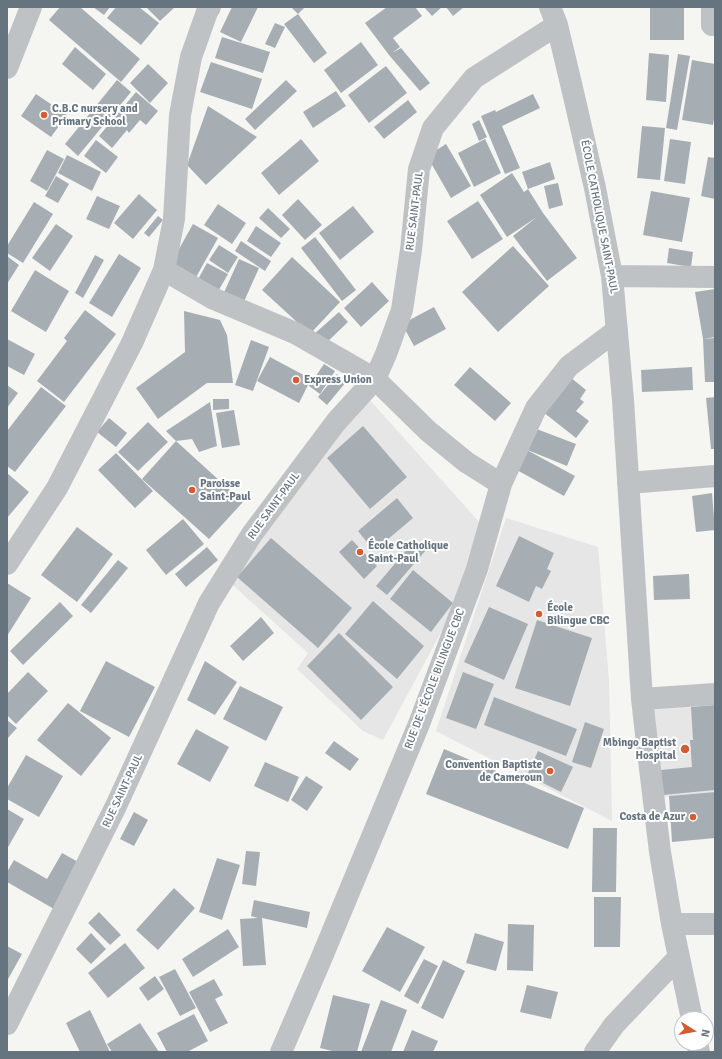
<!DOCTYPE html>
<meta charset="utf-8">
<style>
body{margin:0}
#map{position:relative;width:722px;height:1059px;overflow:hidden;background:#f5f5f1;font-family:Signika,sans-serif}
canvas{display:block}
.frame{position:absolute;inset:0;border:8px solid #667480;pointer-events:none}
.north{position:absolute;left:674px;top:1011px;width:40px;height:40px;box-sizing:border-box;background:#fff;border:1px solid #c2c7cc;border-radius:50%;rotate:101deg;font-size:11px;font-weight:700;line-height:16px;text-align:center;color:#667480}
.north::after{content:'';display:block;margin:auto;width:14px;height:18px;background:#d55b31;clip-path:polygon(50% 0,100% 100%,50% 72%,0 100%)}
</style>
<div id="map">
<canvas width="722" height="1059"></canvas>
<div class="frame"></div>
<div class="north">N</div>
</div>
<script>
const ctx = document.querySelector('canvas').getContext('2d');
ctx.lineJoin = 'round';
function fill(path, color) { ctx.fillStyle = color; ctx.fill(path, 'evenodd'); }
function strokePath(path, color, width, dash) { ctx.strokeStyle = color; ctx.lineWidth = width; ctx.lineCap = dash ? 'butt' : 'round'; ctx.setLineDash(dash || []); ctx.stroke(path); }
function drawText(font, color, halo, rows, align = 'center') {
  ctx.font = font + ' Signika,sans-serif'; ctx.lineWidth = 4; ctx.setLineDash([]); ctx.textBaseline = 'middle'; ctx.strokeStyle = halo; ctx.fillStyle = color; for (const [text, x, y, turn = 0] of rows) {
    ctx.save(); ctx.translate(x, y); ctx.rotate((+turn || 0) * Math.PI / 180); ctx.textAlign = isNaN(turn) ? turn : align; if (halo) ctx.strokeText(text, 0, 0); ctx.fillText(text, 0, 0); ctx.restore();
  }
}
const built = new Path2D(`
 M368 398 481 524 453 610 383 740 363 731 297 669 308 653 227 580Z
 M506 518 598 547 609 681 612 821 436 731Z
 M715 701V792L659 797 650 705Z`);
const building = new Path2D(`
 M60 7H80L140 59 121 82 49 20Z
 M93 7H110L104 15Z
 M116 7H139L159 23 141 45 107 18Z
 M146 7H175L160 21Z
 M232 7H258L241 42 220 32Z
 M291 7H305L298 14Z
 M387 7H415L422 16 393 38 400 47 392 53 401 48 430 83 420 91 389 55 365 23Z
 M424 7H442L432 16Z
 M446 7H464L453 16Z
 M650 7H684V40H650Z
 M298 14 327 53 314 63 284 24Z
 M275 23 285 27 275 48 265 44Z
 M222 37 270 52 263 73 215 58Z
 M361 42 378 65 341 93 324 70Z
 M75 47 106 74 93 90 62 64Z
 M649 53 669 55 666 102 646 100Z
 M678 54 690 56 677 130 666 128Z
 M692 60 715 64V113L713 125 682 120Z
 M211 62 262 79 252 109 200 92Z
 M148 64 168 83 150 103 130 83Z
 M386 66 407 93 369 123 348 95Z
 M117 80 131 92 78 156 65 144Z
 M286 80 297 91 255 130 245 119Z
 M336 91 346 106 313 128 303 112Z
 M136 92 158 111 146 125 140 120 129 133 127 130 112 148 99 136Z
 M36 94 67 115 51 137 21 116Z
 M533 94 540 108 502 126 520 168 505 174 481 116 495 110 496 112Z
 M408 100 417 112 384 139 374 127Z
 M208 106 257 137 206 185 187 165Z
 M479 120 487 137 479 141 472 124Z
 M642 126 665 128 660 180 637 178Z
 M301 139 319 161 279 195 261 173Z
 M485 139 501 173 474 187 458 153Z
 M670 139 691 142 685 184 664 181Z
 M96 140 118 157 106 173 84 156Z
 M446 144 471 186 451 198 427 156Z
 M47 150 64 159 47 191 30 181Z
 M67 155 101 172 92 191 58 173Z
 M708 157 715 158V199L701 196Z
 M550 162 555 179 528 189 522 172Z
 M512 173 524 192 528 189 543 213 577 258 547 281 513 236 537 217 507 237 480 195Z
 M56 176 69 184 58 203 45 196Z
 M558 183 563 205 549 209 544 186Z
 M651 191 690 198 682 242 643 235Z
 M139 194 157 210 133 239 114 223Z
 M97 196 120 206 109 229 86 219Z
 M298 199 322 225 305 240 282 215Z
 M478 201 503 239 472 259 447 221Z
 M34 202 53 214 23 263 7 253V246Z
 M218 204 246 223 232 244 204 225Z
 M353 206 374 232 340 260 319 233Z
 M268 208 290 229 281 238 259 218Z
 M158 216 163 220 149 237 144 233Z
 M56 224 73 236 50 271 32 258Z
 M193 224 218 238 195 279 170 265Z
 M256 226 281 243 271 257 247 241Z
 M315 237 356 290 342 301 301 248Z
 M241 241 271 261 265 271 235 251Z
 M219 245 238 257 228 273 209 260Z
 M513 246 549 286 498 332 462 292Z
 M669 248 693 252 691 267 667 263Z
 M119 254 141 268 112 317 89 303Z
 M95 255 104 260 83 298 75 293Z
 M7 256 19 265 7 284Z
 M292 257 340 302 310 334 262 290Z
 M239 259 259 268 242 306 222 297Z
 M207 263 228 274 216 295 196 283Z
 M35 270 69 291 46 332 11 311Z
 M372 282 389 301 361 327 344 308Z
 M715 289V337L704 339 715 338V382H705L703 339 695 292Z
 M434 307 446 329 414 346 402 324Z
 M85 310 116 334 64 402 37 381 67 341 64 338Z
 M184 311 220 320 227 335 233 383H207L158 419 136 388 185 352Z
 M339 312 348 322 323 346 313 335Z
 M7 339 35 354 24 375 7 366Z
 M251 340 269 347 253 391 235 385Z
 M270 357 311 379 299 403 257 381Z
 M324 364 335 371 320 394 309 386Z
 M470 367 511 403 495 421 454 385Z
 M692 367 693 390 642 392 641 370Z
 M337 374 346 382 327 405 318 397Z
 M570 377 586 390 580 399 584 402 576 411 589 421 576 438 543 412Z
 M7 385 18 393 7 408Z
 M41 387 66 406 15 472 7 466V431Z
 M715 397V449H711L706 398Z
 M213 399H229V409L213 410Z
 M210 402 217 446 199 452 192 439 176 441 166 431Z
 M234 410 240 445 222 448 216 413Z
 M109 418 127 433 116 447 97 432Z
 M148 422 168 442 138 471 118 452Z
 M363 426 407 477 370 509 327 458Z
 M534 428 576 444 567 466 525 449Z
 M176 441 243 502 209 539 142 479Z
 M525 449 575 476 564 496 515 469Z
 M116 453 153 491 135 508 98 470Z
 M7 473 29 492 7 518Z
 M712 493 715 530 696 532 692 496Z
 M397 498 413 518 374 551 358 531Z
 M183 519 204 544 166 575 146 550Z
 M77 527 113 554 77 602 41 575Z
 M519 536 554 553 547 569 551 571 542 589 536 586 529 602 496 586Z
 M271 538 352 608 318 648 237 577Z
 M352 540 377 566 364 579 339 552Z
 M415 540 426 550 387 595 376 586Z
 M207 547 218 560 186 587 175 574Z
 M118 560 128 568 91 613 81 605Z
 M413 570 453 603 431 632 390 599Z
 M689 574 690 599 654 600 653 576Z
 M7 583 31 598 7 636Z
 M373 601 424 646 397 679 345 634Z
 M60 602 73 616 23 665 10 651Z
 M489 607 528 624 504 680 464 662Z
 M261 617 274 633 243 661 230 646Z
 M537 620 592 638 570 706 515 688Z
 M339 633 393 687 361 720 307 666Z
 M106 661 155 687 129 737 80 711Z
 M205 661 237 682 215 715 187 700Z
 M28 672 48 691 16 724 7 715V694Z
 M463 672 494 684 476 729 446 718Z
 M240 686 283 707 266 741 223 719Z
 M494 697 577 729 566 756 484 725Z
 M68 703 111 738 81 776 37 740Z
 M715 705V790L663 795 661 770 692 767 690 740H693L691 707Z
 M7 720 17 728 7 739Z
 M585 722 604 729 591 768 572 762Z
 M196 729 229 747 210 782 177 764Z
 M334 741 359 759 350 771 325 753Z
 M444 749 584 808 568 849 426 794Z
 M538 751 573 767 561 792 527 775Z
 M26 755 63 776 39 817 7 799V788Z
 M265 762 299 777 288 802 254 786Z
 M306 776 323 787 307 811 291 800Z
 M715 792V838L672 842 669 796Z
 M7 809 24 819 7 849Z
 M134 812 148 820 134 846 120 839Z
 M593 828H617L616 892H592Z
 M246 851 260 852 256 886 242 884Z
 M62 853 80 863 54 909 7 882V872L14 860 47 879Z
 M217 858 240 865 222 920 199 912Z
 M174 888 195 908 158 950 136 930Z
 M594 897H621L620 947H594Z
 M254 900 310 912 307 928 262 918 266 965 243 966 240 919 258 918 251 916Z
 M99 912 121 935 110 945 88 923Z
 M508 924 534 925 533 971 507 970Z
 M387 927 425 947 400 992 362 971Z
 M228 929 239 947 193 977 182 959Z
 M91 933 106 949 91 964 76 949Z
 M475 933 504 942 496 971 466 963Z
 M125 943 145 968 108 998 88 973Z
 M7 946 22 954 7 981Z
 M424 959 438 966 418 1004 404 996Z
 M443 960 465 971 443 1019 421 1008Z
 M175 969 196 1008 180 1016 159 977Z
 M155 976 164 989 148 1001 139 988Z
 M214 979 223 995 215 999 228 1023 210 1032 189 992Z
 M527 985 558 992 551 1019 520 1012Z
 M333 995 370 1004 357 1052H336L320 1048Z
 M381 1000 407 1010 391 1052H361Z
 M90 1010 110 1052H80L66 1023Z
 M194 1014 208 1041 187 1052H167L157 1033Z
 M140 1023 159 1052H112L107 1044Z
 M412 1030 438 1041 433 1052H403Z`);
const minor = new Path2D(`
 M550 7 557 25 573 92 595 188 612 276 623 400 642 699 649 760 660 852 672 924 692 1019
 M712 7V25
 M7 68 31 7
 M164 270 212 298 295 333 375 379 428 431 466 462 501 484
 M612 276 715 277
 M628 483 715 476
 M7 564 57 488 132 343 164 270 174 219 180 115 191 57 207 12 210 7
 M642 699 715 694
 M672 924H715
 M7 1024 116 806 209 603 252 534 336 422 375 379 386 354 402 310 411 250 419 169 433 128 474 78 557 25
 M697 1043 699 1052
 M281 1052 319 964 419 724 477 569 501 484 536 408 569 366 617 330
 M595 1052 614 1025 678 958`);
const markers = [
 [44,115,4,"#d55b31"],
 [296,380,4,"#d55b31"],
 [192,490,4,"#d55b31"],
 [360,552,4,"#d55b31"],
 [539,614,4,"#d55b31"],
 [685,749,5,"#d55b31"],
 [550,771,4,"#d55b31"],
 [693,817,4,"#d55b31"]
];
const poiNames = [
 ["C.B.C nursery and",52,109],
 ["Primary School",52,122],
 ["Express Union",304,380],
 ["Paroisse",200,484],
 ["Saint-Paul",200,497],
 ["École Catholique",368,546],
 ["Saint-Paul",368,559],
 ["École",547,608],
 ["Bilingue CBC",547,621],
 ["Mbingo Baptist",676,743,"right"],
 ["Hospital",676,756,"right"],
 ["Convention Baptiste",542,765,"right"],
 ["de Cameroun",542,778,"right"],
 ["Costa de Azur",685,817,"right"]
];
const streetNames = [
 ["RUE SAINT-PAUL",415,211,-83],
 ["ÉCOLE CATHOLIQUE SAINT-PAUL",599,217,79],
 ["RUE SAINT-PAUL",274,506,-54],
 ["RUE DE L'ÉCOLE BILINGUE CBC",435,679,-69],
 ["RUE SAINT-PAUL",123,791,-65]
];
fill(built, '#e5e6e5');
fill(building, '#a7aeb3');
strokePath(minor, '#bec2c5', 22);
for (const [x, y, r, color] of markers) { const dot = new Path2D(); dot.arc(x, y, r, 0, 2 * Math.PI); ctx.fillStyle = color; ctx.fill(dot); strokePath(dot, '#fff', 1.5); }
drawText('bold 11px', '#667480', '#fff', poiNames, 'left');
drawText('11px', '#667480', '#fff', streetNames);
</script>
